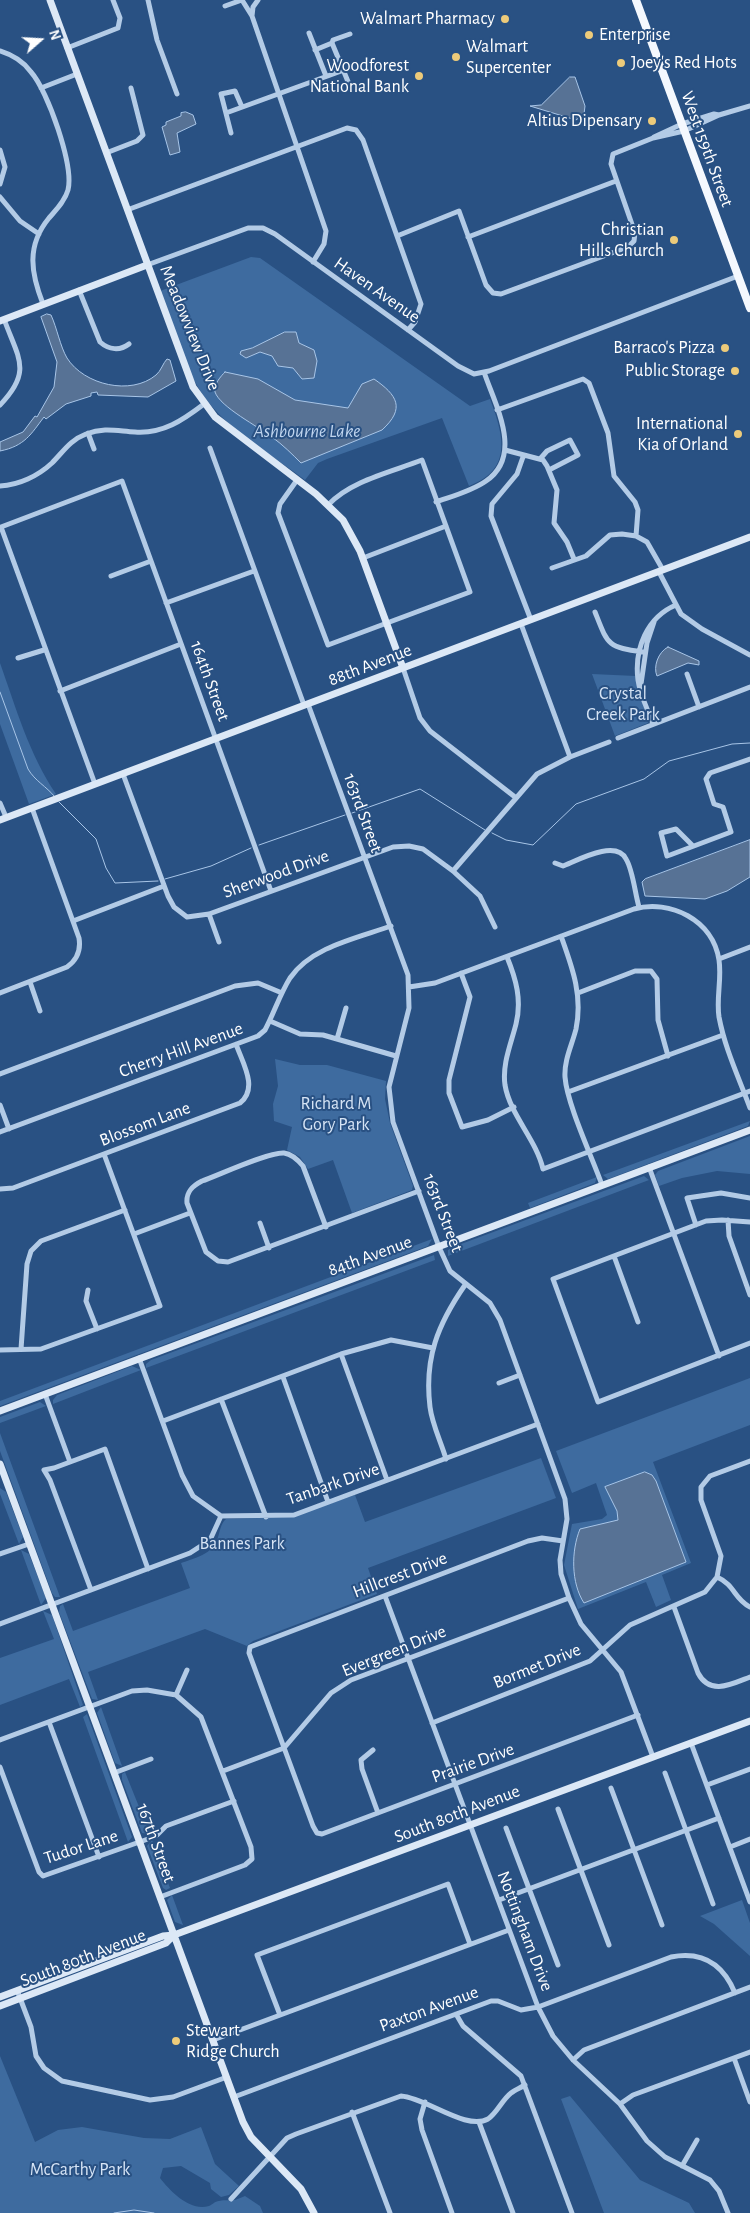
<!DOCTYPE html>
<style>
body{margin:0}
#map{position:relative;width:750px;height:2213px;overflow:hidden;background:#295183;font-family:"Alegreya Sans",sans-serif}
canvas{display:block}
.north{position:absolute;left:15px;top:15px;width:50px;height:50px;-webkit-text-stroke:4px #295183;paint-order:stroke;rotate:71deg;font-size:14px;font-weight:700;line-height:20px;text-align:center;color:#fff}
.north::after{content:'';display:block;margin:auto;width:18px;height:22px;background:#fff;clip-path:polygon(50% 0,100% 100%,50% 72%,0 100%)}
</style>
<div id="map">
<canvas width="750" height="2213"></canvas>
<div class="north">N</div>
</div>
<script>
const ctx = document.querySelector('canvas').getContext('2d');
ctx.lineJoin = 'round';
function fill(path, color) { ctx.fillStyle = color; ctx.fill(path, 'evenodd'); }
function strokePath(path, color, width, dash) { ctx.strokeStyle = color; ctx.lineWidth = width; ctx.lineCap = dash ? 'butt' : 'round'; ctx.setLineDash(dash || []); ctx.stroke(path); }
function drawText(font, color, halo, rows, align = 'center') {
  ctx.font = font + ' "Alegreya Sans",sans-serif'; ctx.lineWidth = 4; ctx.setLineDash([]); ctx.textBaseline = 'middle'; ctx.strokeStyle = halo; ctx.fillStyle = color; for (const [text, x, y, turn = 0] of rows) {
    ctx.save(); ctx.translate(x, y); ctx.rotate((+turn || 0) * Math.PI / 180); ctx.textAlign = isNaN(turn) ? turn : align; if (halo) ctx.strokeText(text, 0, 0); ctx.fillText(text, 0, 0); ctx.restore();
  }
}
const green = new Path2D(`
 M251 257 260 258 470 406 490 399C503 434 514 469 469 486L442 418 327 459 318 463 305 480C275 457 233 433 209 403 184 372 174 328 160 291Z
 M0 663C16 708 29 754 56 794L29 804 0 724Z
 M592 674 636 676 648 723 615 736Z
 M275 1059 300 1065H327L386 1081 385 1099 390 1123 413 1186 412 1190 352 1213 333 1160 308 1169 300 1157 287 1150 292 1127 274 1121 273 1104 278 1086Z
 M750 1121 748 1126 608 1179 603 1175Z
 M750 1136V1174L717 1171 682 1178 659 1186 655 1175 658 1171Z
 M644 1176 649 1180 448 1256V1250L453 1247Z
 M597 1177 595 1183 530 1208 528 1203Z
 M432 1239 428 1246 0 1406V1401Z
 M434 1255 435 1260 146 1368V1364L151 1360Z
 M132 1366 141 1370 53 1404V1400L57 1395Z
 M750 1378V1425L653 1462 691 1563 662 1575 671 1600 656 1607 646 1582 578 1609 564 1565 572 1524 602 1519 607 1515 596 1483 572 1493 556 1451Z
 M40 1402 46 1406 0 1423V1417Z
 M0 1433 60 1597H55L52 1593 0 1451Z
 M541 1458 556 1498 368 1568 377 1594 253 1641 247 1646 205 1629 88 1672 98 1700 92 1699 59 1612 60 1606 63 1604 73 1631 190 1588 181 1563C193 1559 214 1553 217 1540 220 1533 220 1524 226 1519L290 1517 355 1495 365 1522Z
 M0 1488 6 1492 23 1537 19 1544 0 1494Z
 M21 1550 29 1554 46 1598 41 1605Z
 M43 1611 52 1615 83 1705 80 1707 69 1679 0 1705V1658L54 1639Z
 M101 1707 122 1766 115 1763 97 1713Z
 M87 1714 132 1837 128 1842 83 1717Z
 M125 1772 150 1834 142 1833 122 1780V1774Z
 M152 1840 170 1888 166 1890 163 1888 147 1846Z
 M172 1895 183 1925 175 1922 167 1900Z
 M742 1900 750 1923V1956L714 1924 700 1916Z
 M0 2056 35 2142 58 2130 82 2127 144 2138 170 2139 201 2127 215 2164 239 2186 229 2195 221 2197 211 2189 210 2183 181 2166 163 2168 160 2178C170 2191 190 2212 209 2206 212 2205 215 2201 219 2201 233 2199 230 2203 245 2196L260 2206 263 2213H0Z
 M570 2096 640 2180 689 2203 695 2213H604L561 2099Z`);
const water = new Path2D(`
 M570 77H575L585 106 584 114 576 120 530 106 541 105Z
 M186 112 193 115 196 124 177 133 180 152 170 155 162 127 166 125V122L181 116V113Z
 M47 314 51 315C57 328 60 346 67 358 84 385 131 396 156 375 161 371 163 363 167 359L170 360 176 381 148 397 98 395 97 392 91 393V396L66 404 46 419 44 417C31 434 25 446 0 451V442L23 432 35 416 37 417 54 387 57 362 41 317Z
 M285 332H296L299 343 314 350 317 361 314 378 302 379 293 368 278 366 272 356 260 352 246 358 240 354 241 351 252 348Z
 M225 372 258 379 295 400 348 408 362 384 374 379C397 395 406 408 382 430L301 463C292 454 283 445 272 437 259 427 220 407 215 392 213 385 221 376 225 372Z
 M668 647 699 661V665L688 663 657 676C653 667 658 652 668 647Z
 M750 840V877L727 891 705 899 645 896 642 882 645 879Z
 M645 1472 652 1475 656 1481 686 1562 584 1603C571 1583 571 1551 580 1529L618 1520 617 1511 605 1487Z`);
const stream = new Path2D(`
 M0 692 28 769C35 781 46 786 55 797
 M59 802 96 839 106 868 115 883 158 881
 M352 813 420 789 485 830
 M492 833 506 840 533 845 576 804 644 779 669 761 732 744 750 743
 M259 845 345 815
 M165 879 211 866 251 848
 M114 2213 134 2210 154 2213`);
const street = new Path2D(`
 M148 0 157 40 177 94
 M242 0 252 16
 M258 0 253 7 252 16 326 231 324 244 313 262
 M225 6 242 0
 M309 33 326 76
 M67 48 118 28 120 18 113 0
 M315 50 332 43
 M0 51C13 55 23 61 31 72 48 91 74 166 68 190 65 201 56 210 49 218 26 246 31 273 43 304
 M349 84 332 43 333 40 350 34
 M41 88 77 74
 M226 113 344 70
 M231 133 221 94 235 91 242 107
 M654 137 682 124 714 114 719 115
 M0 150 5 167 0 184
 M106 153 137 141 143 135 131 88
 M0 197 20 221 39 234
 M127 210 347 128 356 130 363 140 421 304 415 322 408 330
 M397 236 459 211 486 285 493 293 501 294 628 247 634 241 635 233 611 164 613 154 653 138 684 131 719 115 750 106
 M468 237 616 181
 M147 265 248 228H263L275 234 458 366 474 374 489 371 738 276
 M79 290 100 342C109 350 120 351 129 344
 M0 405C33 371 18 358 4 319
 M497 410 583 379 589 383 608 433 614 476 635 502 638 510 636 536
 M88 433 94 449
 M210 448 304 705
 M505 450 543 460 547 466 557 490 554 523 567 542 574 559
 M523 457 517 474 492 504 491 516 531 620
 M540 459 547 451 570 440 578 455 549 470
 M297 480 280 504 278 513 328 645 470 592 422 460C391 472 350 481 328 505
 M0 486C19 485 38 476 52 463 63 452 70 440 86 434 104 427 117 431 135 432 163 434 183 420 204 404
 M436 502C453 496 472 491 486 481 524 455 495 405 484 372
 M363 558 446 526
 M552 568 586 556 610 535 622 534 636 536 647 542 663 570
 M659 572 681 614 702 629 750 655
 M111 576 151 561
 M166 603 254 571
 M595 612C608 645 607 647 643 652
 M521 624 570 757
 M18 658 44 650
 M403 668 420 718 430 731 515 797
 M687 674 699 707
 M641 684 647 643 654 622
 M60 691 181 644
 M308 704 408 975 409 1008 389 1087 393 1122 439 1247 450 1271 490 1303 500 1320 565 1499 567 1519 560 1560 561 1574 569 1598 581 1624 621 1672 653 1757
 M653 724C648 710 640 695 638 680 634 649 647 617 676 605
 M618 738 750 687
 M123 774 168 896 174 907 187 917 209 914 393 847 409 846 423 849 453 871 480 896 495 927
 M95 784 1 527 122 481 271 891
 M0 803 6 817
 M693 846 676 829 661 833 667 856 670 855 731 832 723 807 714 804 706 779 710 773 750 759
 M555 863 563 866C578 860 616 839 626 859 633 870 635 894 639 907
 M453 871 537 774 570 757 609 742
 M209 914 219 942
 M73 921 164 886
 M561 936C572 967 583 995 576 1029 572 1045 564 1060 565 1077 567 1104 592 1157 602 1185
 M507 957C516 979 522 1000 516 1024 511 1044 502 1064 505 1085 510 1115 536 1139 543 1169L750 1091
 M719 959 750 947
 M461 973 470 997 449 1080V1093L462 1127 488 1120 514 1107
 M30 982 40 1011
 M409 987 435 983 634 909C670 899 713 920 719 960 722 979 716 998 719 1017 725 1049 739 1078 750 1108
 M0 993 67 967C77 960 81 950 79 938L32 808
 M578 993 635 971H651L657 979 658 1020 668 1056
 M270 1021 300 1034 323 1035 396 1056
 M337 1039 346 1008
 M0 1074 235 986 258 983 282 993
 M568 1092 723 1035
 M0 1105 9 1129
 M0 1132 258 1036 265 1030C274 1013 280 994 290 978 311 947 357 938 391 926
 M649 1167 719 1356
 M0 1189 13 1188 240 1103C259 1088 242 1062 236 1044
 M728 1220 729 1236 750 1295
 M750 1222 722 1220 706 1221 553 1279 598 1402 750 1343
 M260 1223 269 1248
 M696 1225 687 1198 721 1193 750 1198
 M326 1227 303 1166C298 1160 292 1154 284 1153 268 1152 219 1175 202 1181 192 1186 186 1192 187 1203L206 1252 218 1261 228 1262 419 1191
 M134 1234 190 1213
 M614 1256 638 1322
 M88 1290 86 1301 97 1329
 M21 1349 27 1264 31 1251 41 1241 125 1210
 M0 1350 41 1349 160 1306 104 1154
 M341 1354 387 1480
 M139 1358 182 1475 193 1496 221 1516 294 1515 538 1424
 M283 1377 328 1502
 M499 1383 520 1375
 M45 1394 70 1462
 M221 1399 266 1517
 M163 1421 341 1354 391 1340 433 1348
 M446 1459C441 1442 432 1424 430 1407 424 1358 438 1324 465 1285
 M563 1541 542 1538 528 1541 250 1647 249 1653 313 1826 317 1833 322 1834 638 1715
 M0 1554 29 1544
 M717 1577C735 1585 734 1599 750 1607
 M91 1590 50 1480 44 1470 54 1468 105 1449 148 1569
 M385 1596 538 2007 553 2036 573 2060 620 2104 647 2141 665 2157 710 2180 719 2191 728 2213
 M674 1607 698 1673C710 1696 732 1684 750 1677
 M0 1624 190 1553 210 1540 221 1516
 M176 1695 187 1670
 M49 1722 99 1857
 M432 1723 590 1661 630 1625 705 1592 717 1577 721 1556 701 1500V1487L710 1476 750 1461
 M0 1740 132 1691 147 1690 176 1695 201 1717 251 1847 252 1859 245 1865 160 1897
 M691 1743 750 1902
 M373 1750 361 1760 362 1769 378 1813
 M0 1767 39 1872 43 1876 148 1839 157 1835 166 1826 234 1801
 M223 1771 284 1748 331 1693 351 1680 569 1598
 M114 1773 151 1759
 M665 1773 713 1904
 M707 1785 750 1769
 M611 1788 662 1925
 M558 1809 609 1945
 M506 1828 558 1965
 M730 1847 750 1839
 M499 1900 719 1818
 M17 1990 31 2027 36 2056 44 2068 62 2081 150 2100 173 2097 227 2077
 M456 2014 463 2026 521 2076 572 2213
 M280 2015 257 1955 448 1884 470 1944
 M213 2040 509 1930
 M734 2058 750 2102
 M573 2060 584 2050 750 1987
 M234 2097 491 2001H498L521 2010 538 2007 671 1957C702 1951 723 1964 735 1993
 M425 2102 420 2119 422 2130 452 2213
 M620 2104 633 2095 750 2052
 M352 2112 390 2213
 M479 2122 513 2213
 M682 2166 697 2140
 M231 2199 287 2138 296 2134 401 2096C427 2098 466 2131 488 2119 497 2113 502 2100 511 2093 515 2090 520 2088 525 2085`);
const secondary = new Path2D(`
 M50 0 193 387 215 417 316 494 343 520 360 551 403 668
 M0 321 147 265
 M0 820 750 537
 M0 1411 750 1130
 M0 1464 243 2122 251 2137 301 2189 314 2213
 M0 1997 163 1936 174 1935 750 1721
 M0 2006 166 1943 174 1935`);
const primary = new Path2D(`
 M636 0 750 308`);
const markers = [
 [505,19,5,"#edcb7a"],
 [589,35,5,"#edcb7a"],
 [456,57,5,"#edcb7a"],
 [621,63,5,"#edcb7a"],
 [419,76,5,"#edcb7a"],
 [652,121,5,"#edcb7a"],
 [674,240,5,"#edcb7a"],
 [725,348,5,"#edcb7a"],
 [735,371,5,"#edcb7a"],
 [738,434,5,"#edcb7a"],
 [176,2041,5,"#edcb7a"]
];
const poiNames = [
 ["Walmart Pharmacy",495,19],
 ["Enterprise",599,35,"left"],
 ["Walmart",466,47,"left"],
 ["Supercenter",466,68,"left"],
 ["Joey's Red Hots",631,63,"left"],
 ["Woodforest",409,66],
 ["National Bank",409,87],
 ["Altius Dipensary",642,121],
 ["Christian",664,230],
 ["Hills Church",664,251],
 ["Barraco's Pizza",715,348],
 ["Public Storage",725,371],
 ["International",728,424],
 ["Kia of Orland",728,445],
 ["Stewart",186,2031,"left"],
 ["Ridge Church",186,2052,"left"]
];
const streetNames = [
 ["West 159th Street",707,149,70],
 ["Haven Avenue",377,290,35],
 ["Meadowview Drive",190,328,68],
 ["88th Avenue",370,665,-21],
 ["164th Street",210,681,70],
 ["163rd Street",363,813,70],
 ["Sherwood Drive",276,874,-20],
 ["Cherry Hill Avenue",181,1050,-20],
 ["Blossom Lane",145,1124,-21],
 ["163rd Street",443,1213,69],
 ["84th Avenue",370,1256,-20],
 ["Tanbark Drive",333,1484,-19],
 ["Hillcrest Drive",400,1575,-21],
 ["Evergreen Drive",394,1651,-22],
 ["Bormet Drive",537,1666,-22],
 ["Prairie Drive",473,1763,-20],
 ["South 80th Avenue",457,1814,-21],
 ["167th Street",156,1843,70],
 ["Tudor Lane",81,1847,-18],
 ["Nottingham Drive",525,1931,69],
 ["South 80th Avenue",83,1958,-21],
 ["Paxton Avenue",429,2009,-20]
];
const parkNames = [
 ["Crystal",623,694],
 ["Creek Park",623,715],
 ["Richard M",336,1104],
 ["Gory Park",336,1125],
 ["Bannes Park",242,1544],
 ["McCarthy Park",80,2170]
];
const waterNames = [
 ["Ashbourne Lake",307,431]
];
fill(green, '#3e6b9f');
fill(water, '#577295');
strokePath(water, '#a8c5e7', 1);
strokePath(stream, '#a8c5e7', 1);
strokePath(street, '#b3cbe6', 5);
strokePath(secondary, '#dce8f6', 7);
strokePath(primary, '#f4f8fe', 8);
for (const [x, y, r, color] of markers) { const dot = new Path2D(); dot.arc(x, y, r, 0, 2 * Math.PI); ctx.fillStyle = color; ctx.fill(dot); strokePath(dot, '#295183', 2); }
drawText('18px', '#fff', '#295183', poiNames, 'right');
drawText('18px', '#fff', '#295183', streetNames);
drawText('18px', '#d6e4f5', '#295183', parkNames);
drawText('italic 19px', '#bfd4ee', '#295183', waterNames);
</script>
